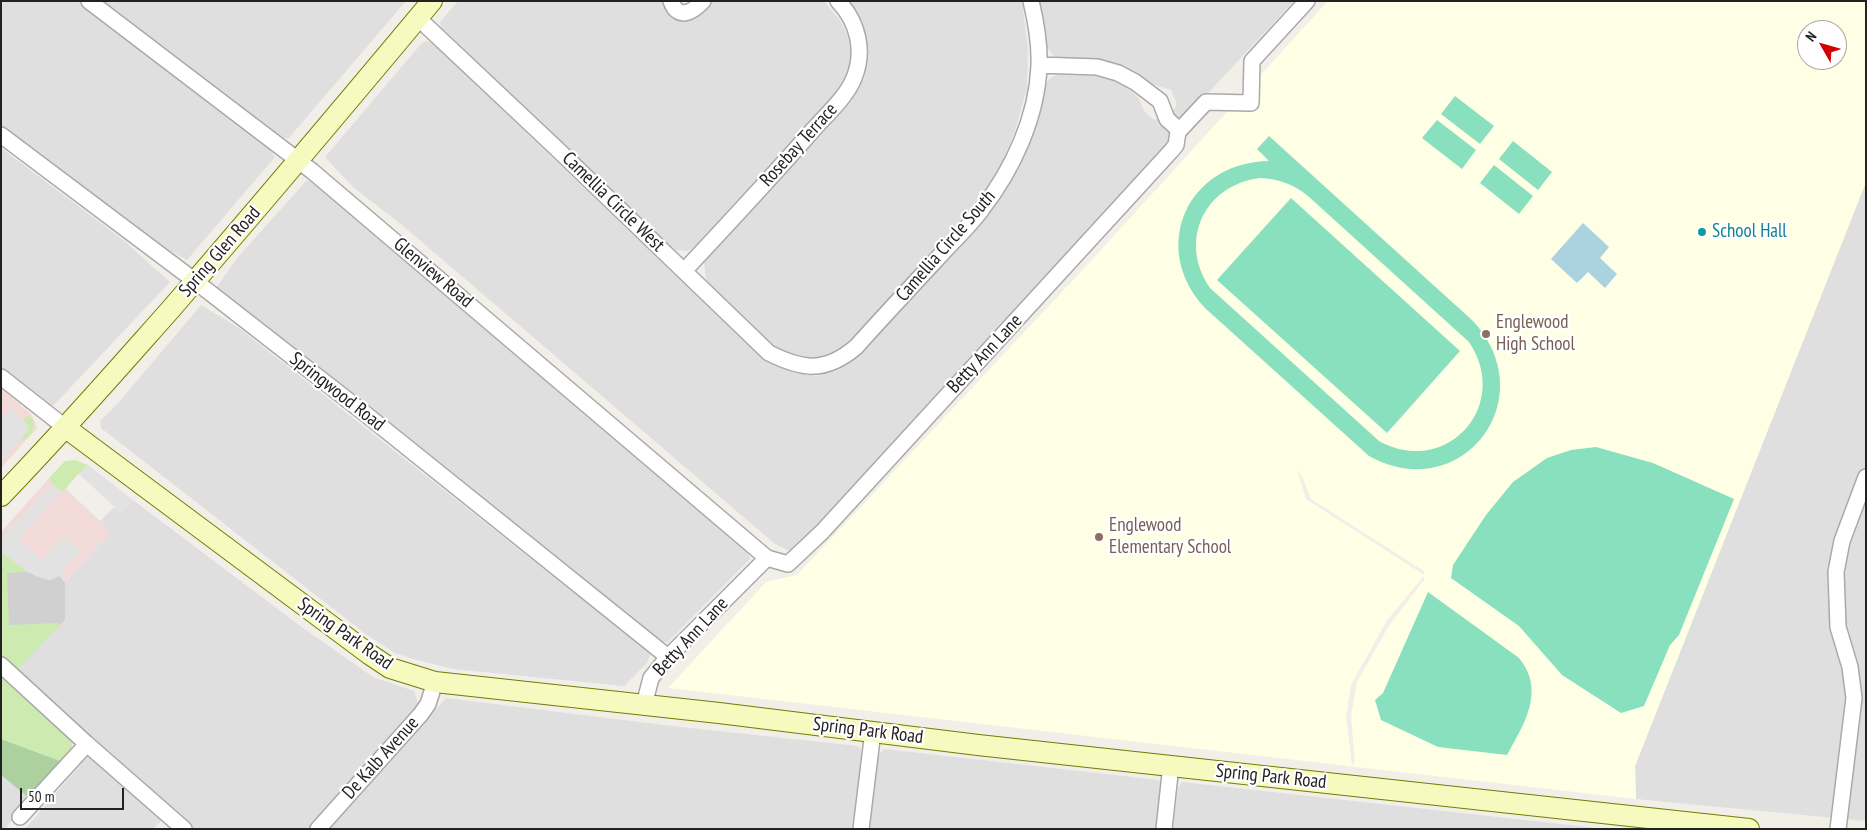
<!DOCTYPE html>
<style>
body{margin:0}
#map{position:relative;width:1867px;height:830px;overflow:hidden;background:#f2efe9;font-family:"PT Sans Narrow",sans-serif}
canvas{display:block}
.frame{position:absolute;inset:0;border:2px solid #222;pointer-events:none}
.north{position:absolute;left:1797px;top:20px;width:50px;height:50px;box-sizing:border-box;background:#fff;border:1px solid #a7a7a7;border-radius:50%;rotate:308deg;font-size:14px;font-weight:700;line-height:20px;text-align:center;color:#222}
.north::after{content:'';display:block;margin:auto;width:18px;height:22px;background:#d40000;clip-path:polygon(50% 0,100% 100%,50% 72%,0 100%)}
.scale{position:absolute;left:20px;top:788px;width:104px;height:22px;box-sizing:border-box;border:2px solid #222;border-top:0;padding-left:6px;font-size:15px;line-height:18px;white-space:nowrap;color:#222;-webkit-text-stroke:4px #fff;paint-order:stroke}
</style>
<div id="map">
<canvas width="1867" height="830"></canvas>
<div class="frame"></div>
<div class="north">N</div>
<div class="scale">50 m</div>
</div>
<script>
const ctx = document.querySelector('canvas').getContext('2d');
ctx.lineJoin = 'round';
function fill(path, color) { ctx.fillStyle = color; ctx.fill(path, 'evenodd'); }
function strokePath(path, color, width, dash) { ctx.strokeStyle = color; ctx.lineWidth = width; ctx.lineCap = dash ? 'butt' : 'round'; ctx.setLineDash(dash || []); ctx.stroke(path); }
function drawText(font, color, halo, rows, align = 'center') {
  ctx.font = font + ' "PT Sans Narrow",sans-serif'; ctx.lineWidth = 4.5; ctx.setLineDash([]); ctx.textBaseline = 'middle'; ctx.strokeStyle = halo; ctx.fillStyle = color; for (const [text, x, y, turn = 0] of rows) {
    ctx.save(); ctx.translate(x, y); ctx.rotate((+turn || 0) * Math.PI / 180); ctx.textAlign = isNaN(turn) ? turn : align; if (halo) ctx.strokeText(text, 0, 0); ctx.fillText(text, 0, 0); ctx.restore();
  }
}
const residential = new Path2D(`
 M1 1H77L268 147 275 157 187 260 144 237 1 128Z
 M99 1H406L288 139 270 133Z
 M458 1H666L676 18 687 21 699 17 713 1H824L839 19 847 34 852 54 848 73 839 90 693 248 687 251 675 250 664 242 441 27 440 22Z
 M846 1H1022L1028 49 1027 88 1014 134 1000 168 977 202 846 345 820 358 806 360 792 355 776 347 709 284 706 279 704 262 852 100 864 79 868 61 867 37 856 13Z
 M1039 1H1294L1182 121 1172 112 1177 104 1171 90 1149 83 1133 71 1118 64 1088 59H1060L1054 56 1046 46Z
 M427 41 434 44 754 351 772 364 795 373 816 376 836 371 867 348 986 217 1011 180 1030 142 1045 85 1050 78 1056 75 1096 76 1125 85 1139 99 1144 111 1153 119 1164 120 1175 129 1173 146 792 552 775 544 402 225 353 187 325 157 421 44Z
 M1 148 122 239 170 282 54 405 47 404 1 369Z
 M307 180 317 185 746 547 750 559 668 642H661L216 288 238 257Z
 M1866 182V821L1636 799 1635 766Z
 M201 305 239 328 645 649 650 655 647 663 624 686 453 669 413 659 395 653 367 635 101 428 100 421 119 402Z
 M66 489 100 521 114 507 121 513 133 500 303 628 373 677 414 691 418 703 412 715 311 829H192L24 680 16 671 65 620V582L110 533Z
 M446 698 672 726 858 746 864 754 853 829H327Z
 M884 749 1159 780 1161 787 1156 829H866L875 759Z
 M89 755 97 760 162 820 153 829H25Z
 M1 775 30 799 5 829H1Z
 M1182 782 1606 829H1173L1178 788Z`);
const commercial = new Path2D(`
 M1 389 31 414 37 428 1 468Z
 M49 478 52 484 63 492 66 489 110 533 65 582 59 576 1 552V532Z`);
const education = new Path2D(`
 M1328 1H1866V182L1635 766 1636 799 668 688 766 582 797 575 1089 263ZM1807 30H1837V60H1807ZM1297 469 1303 479 1311 499 1424 571V575L1306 499ZM1424 576V580L1390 624 1357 682 1351 716 1355 762 1352 766 1346 717 1351 685 1387 620Z`);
const religious = new Path2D(`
 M1 552 28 572 50 580 59 576 65 582V620L16 671 1 656Z`);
const grass = new Path2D(`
 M28 415 34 421C34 429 32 436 24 440L21 439 29 429 23 420Z
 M75 460 88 465 79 474H78L63 492 52 484 49 478 65 461Z
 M1 552 28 572 7 573 9 625 58 623 60 625 16 671 1 656Z
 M1 674 72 740V750L63 762 1 739Z`);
const forest = new Path2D(`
 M1 739 63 762 30 799 1 775Z`);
const pitch = new Path2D(`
 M1455 96 1494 126 1480 144 1441 114Z
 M1437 120 1476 150 1462 169 1422 138Z
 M1269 136 1473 321C1545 399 1461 507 1369 456L1205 308C1149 248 1187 162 1269 161L1257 149ZM1260 178C1279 179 1293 184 1308 196L1469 342C1512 406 1446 478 1379 441L1210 288C1178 241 1204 185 1260 178Z
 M1513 141 1552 172 1538 190 1499 159Z
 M1494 165 1533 196 1519 214 1480 183Z
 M1291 198 1460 351 1387 433 1217 280Z
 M1596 447 1653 463 1734 499 1679 635 1670 645 1644 706 1621 713 1562 675 1519 626 1451 578 1453 565 1486 515 1513 482 1547 458 1571 450Z
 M1428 592 1519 658C1546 691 1524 724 1507 755L1438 747 1381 720 1375 700 1383 693Z`);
const parking = new Path2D(`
 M12 408 25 422 29 429 1 461V420Z
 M88 465 133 500 121 513 79 474Z
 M52 484 61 491 18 539 42 560 64 536 81 551 59 576 50 580 38 577 28 572 1 552V538Z`);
const water = new Path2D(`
 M1583 223 1609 247 1600 258 1617 274 1605 288 1588 272 1577 283 1551 259Z`);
const street = new Path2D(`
 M89 1 312 171 767 558 788 564 822 532 1172 150 1176 145 1178 132 1206 102 1251 103 1252 61 1307 1
 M671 1C678 21 693 12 703 1
 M418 18 555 147 769 353C803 370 825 373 856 347 882 318 909 289 936 260 951 243 969 227 982 209 1013 169 1037 117 1039 66 1040 44 1036 22 1031 1
 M1039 65 1097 67 1118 73 1135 82 1160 101 1167 119 1179 130
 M1 135 195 281 363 412 668 657
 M684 271C727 225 770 179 812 131 826 115 846 98 854 78 865 51 858 22 838 1
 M1 377 66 428
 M1 665 87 744 184 829
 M644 705 651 678 668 657 767 558
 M20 817 87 744
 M318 829 421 714 428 704 435 682
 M861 829 873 731
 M1164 829 1171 765
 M1838 829 1854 698 1850 667 1838 627 1836 572 1842 541 1866 477`);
const secondary = new Path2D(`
 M66 428 369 654 390 668 435 682 719 713 978 745 1749 829
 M1 496C60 435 115 372 171 309 259 207 346 104 432 1`);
const markers = [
 [1702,232,5,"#0f9aa8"],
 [1486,334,5,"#8d6e63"],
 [1099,537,5,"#8d6e63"]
];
const streetNames = [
 ["Rosebay Terrace",799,145,-48],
 ["Camellia Circle West",613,202,44],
 ["Camellia Circle South",946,246,-49],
 ["Spring Glen Road",220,252,-49],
 ["Glenview Road",433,273,40],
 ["Betty Ann Lane",985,354,-47],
 ["Springwood Road",337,392,38],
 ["Spring Park Road",345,634,35],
 ["Betty Ann Lane",691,637,-47],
 ["Spring Park Road",868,731,7],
 ["De Kalb Avenue",381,758,-48],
 ["Spring Park Road",1271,777,6]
];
const cultureNames = [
 ["School Hall",1712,232]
];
const educationNames = [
 ["Englewood",1496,323],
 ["High School",1496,345],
 ["Englewood",1109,526],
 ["Elementary School",1109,548]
];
fill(residential, '#e0dfdf');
fill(commercial, '#f2dad9');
fill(education, '#ffffe5');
fill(religious, '#d0d0d0');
fill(grass, '#cdebb0');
fill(forest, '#add19e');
fill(pitch, '#88e0be');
fill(parking, '#e2e2e2');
fill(water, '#aad3df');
strokePath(street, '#a9a9a9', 18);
strokePath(secondary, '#707d05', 22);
strokePath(street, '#fff', 15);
strokePath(secondary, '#f7fabf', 20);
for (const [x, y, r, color] of markers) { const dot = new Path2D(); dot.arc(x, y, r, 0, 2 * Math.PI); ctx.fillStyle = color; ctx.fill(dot); strokePath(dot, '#fff', 2); }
drawText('19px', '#222', '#fff', streetNames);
drawText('19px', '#0d838f', '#fff', cultureNames, 'left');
drawText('19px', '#785e54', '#fff', educationNames, 'left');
</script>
